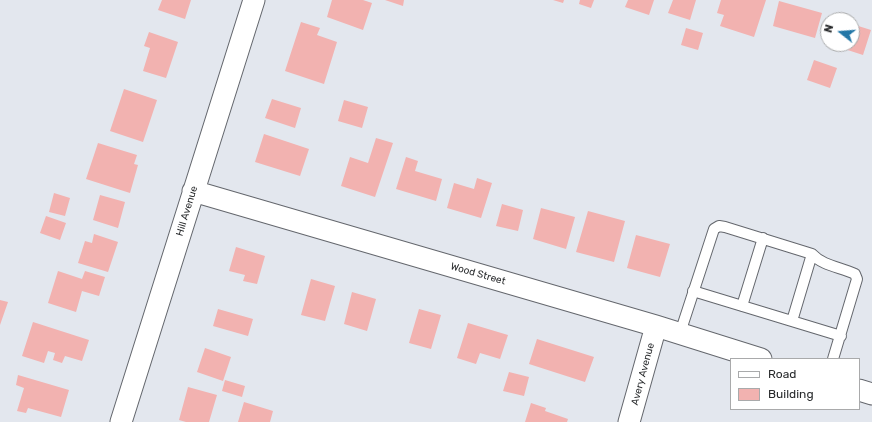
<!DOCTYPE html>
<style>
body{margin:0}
#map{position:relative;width:872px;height:422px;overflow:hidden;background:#e3e7ee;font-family:Rubik,sans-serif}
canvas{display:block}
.legend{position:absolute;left:730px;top:358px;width:130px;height:52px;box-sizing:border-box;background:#fff;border:1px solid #a9aaab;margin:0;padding:5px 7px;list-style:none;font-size:12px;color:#282a2c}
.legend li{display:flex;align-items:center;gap:8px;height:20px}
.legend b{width:20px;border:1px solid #a9aaab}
.north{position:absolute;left:820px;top:12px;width:40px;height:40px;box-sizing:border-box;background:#fff;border:1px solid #a9aaab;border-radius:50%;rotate:287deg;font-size:11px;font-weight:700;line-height:16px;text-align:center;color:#282a2c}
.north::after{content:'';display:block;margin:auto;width:14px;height:18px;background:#2377a7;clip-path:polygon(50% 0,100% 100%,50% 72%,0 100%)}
</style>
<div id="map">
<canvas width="872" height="422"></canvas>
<ul class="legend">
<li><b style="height:5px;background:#fff"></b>Road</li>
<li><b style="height:11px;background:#f2b2b0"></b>Building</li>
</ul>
<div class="north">N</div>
</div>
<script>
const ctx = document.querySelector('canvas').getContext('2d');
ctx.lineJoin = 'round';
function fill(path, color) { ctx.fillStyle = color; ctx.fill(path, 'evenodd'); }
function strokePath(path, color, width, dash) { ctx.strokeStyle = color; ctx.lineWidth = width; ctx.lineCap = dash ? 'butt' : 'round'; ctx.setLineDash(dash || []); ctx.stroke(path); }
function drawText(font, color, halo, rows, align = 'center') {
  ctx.font = font + ' Rubik,sans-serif'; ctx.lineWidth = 3; ctx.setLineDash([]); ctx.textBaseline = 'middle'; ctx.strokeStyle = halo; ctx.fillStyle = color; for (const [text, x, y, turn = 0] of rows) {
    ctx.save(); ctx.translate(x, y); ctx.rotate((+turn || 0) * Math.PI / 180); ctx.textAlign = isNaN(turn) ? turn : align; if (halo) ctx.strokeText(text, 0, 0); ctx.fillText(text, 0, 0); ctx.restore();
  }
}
const building = new Path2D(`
 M162 0H191L185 19 158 10Z
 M332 0H363L372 3 363 30 327 17Z
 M385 0H404L403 6Z
 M553 0H564L563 3Z
 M580 0H594L591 8 579 4Z
 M628 0H654L649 15 625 7Z
 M673 0H696L690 20 668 13Z
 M721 0H766L754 37 720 26 724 15 717 13Z
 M779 1 822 13 815 38 773 26Z
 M301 22 320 28 317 35 337 42 324 84 285 71Z
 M852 24 871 30 863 55 829 44H852Z
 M686 28 703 33 698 50 681 45Z
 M149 32 178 42 166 78 143 71 150 48 144 46Z
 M814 60 837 68 830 88 807 80Z
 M124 89 157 100 143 142 110 131Z
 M272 99 301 108 295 128 265 118Z
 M344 100 368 107 362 128 338 121Z
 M264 134 309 149 300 176 255 162Z
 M376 138 393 143 375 197 341 186 350 157 368 163Z
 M98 143 137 155 134 164 138 165 130 193 86 179Z
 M406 157 418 161 415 171 442 179 436 201 396 189Z
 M477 178 492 183 481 218 447 208 454 183 474 189Z
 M54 193 70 198 65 216 49 212Z
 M100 195 125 202 118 228 93 220Z
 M502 204 523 210 518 231 496 226Z
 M541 208 575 217 566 249 533 239Z
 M588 211 625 221 614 262 576 252Z
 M46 216 66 223 60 240 40 233Z
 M94 234 118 242 108 272 78 263 85 241 92 243Z
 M636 235 670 244 660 277 627 268Z
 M236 247 265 256 257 284 243 281 245 275 229 271Z
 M58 271 82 279 85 271 105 277 99 296 82 291 76 312 48 303Z
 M311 279 335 286 325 321 301 315Z
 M352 292 376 299 367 331 344 324Z
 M0 300 8 302 0 325Z
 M218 309 253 319 248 336 213 326Z
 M419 309 441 315 431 349 409 343Z
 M33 322 89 340 82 361 65 356 62 363 53 360 55 353 48 351 44 363 22 356Z
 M468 323 508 335 500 359 480 353 476 364 457 358Z
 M537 339 594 357 585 382 529 364Z
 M205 348 231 357 223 381 197 372Z
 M509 372 529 377 524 396 503 391Z
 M18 375 69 390 61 417 28 408 26 413 17 411 24 388 16 385Z
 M225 380 245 386 242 397 222 391Z
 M188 387 217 395 209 422H186L179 420Z
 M244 402 273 411 270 422H238Z
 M531 403 546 408 545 411 568 419 567 422H525Z`);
const lane = new Path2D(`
 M693 291 841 336
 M742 306 763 238
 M792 321 812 254
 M680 333 714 229 719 226 725 227 812 254C823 266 840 267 855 274L857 279 833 359`);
const street = new Path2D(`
 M193 191 656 326 761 359
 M859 390 872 394
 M121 422 254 0
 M629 422 656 326`);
const streetNames = [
 ["Hill Avenue",187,211,-73],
 ["Wood Street",478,274,16],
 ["Avery Avenue",643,374,-75]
];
fill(building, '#f2b2b0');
strokePath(lane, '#64676d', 12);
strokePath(street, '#64676d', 23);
strokePath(lane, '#fff', 10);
strokePath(street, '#fff', 21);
drawText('10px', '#282a2c', '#fff', streetNames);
</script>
